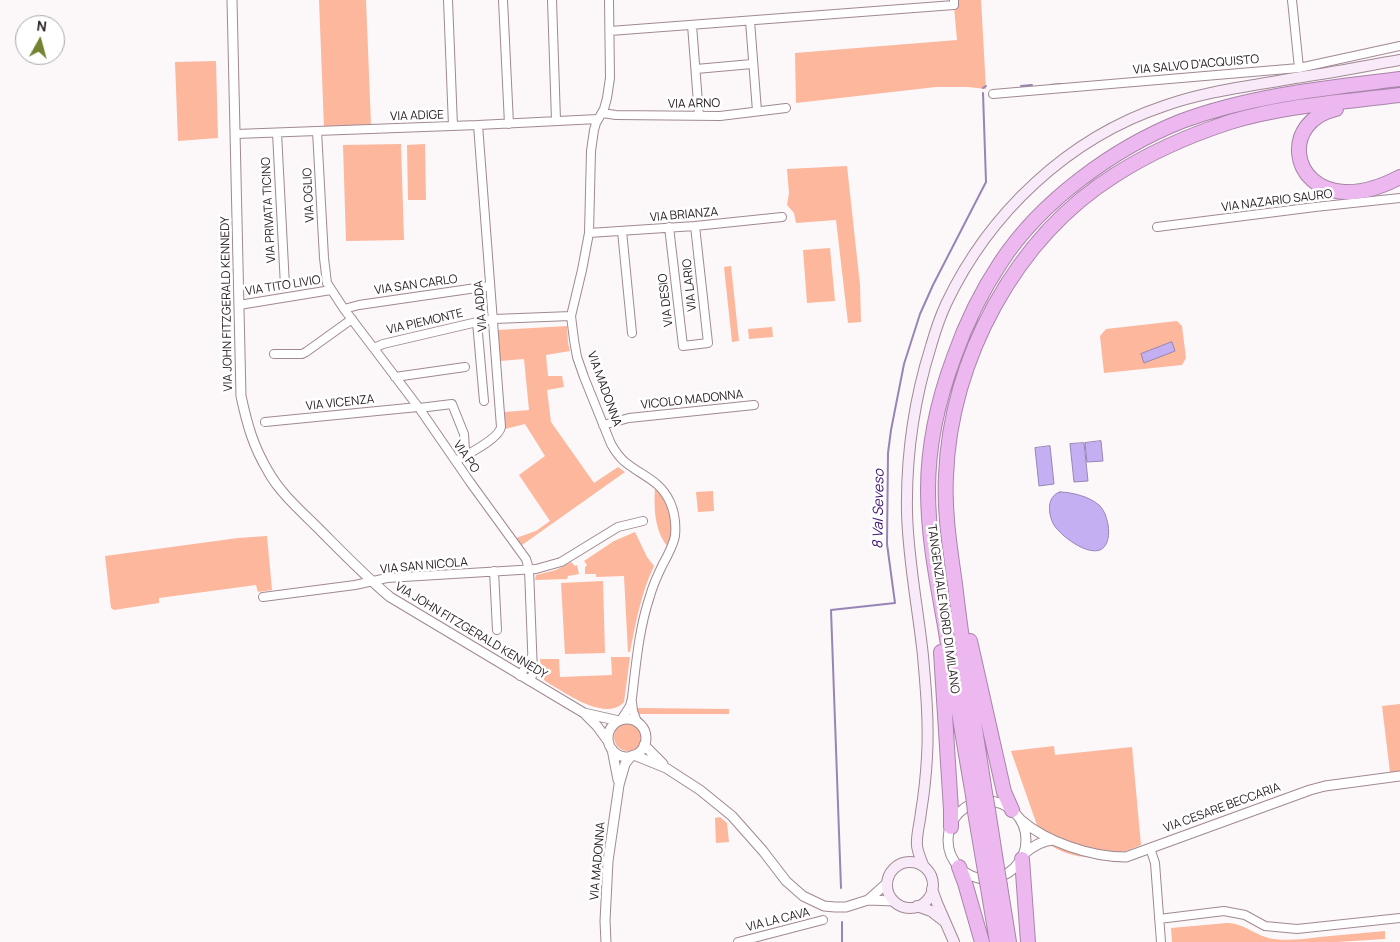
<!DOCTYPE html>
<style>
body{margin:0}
#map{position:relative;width:1400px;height:942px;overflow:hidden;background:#fcf7f9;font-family:Manrope,sans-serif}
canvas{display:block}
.north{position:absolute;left:15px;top:15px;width:50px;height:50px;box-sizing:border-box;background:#fff;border:1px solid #aaa7a8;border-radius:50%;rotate:7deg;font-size:14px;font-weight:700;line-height:20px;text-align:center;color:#2b2226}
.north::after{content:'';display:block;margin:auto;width:18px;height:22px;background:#718231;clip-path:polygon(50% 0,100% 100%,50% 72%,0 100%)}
</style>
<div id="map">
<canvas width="1400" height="942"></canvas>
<div class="north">N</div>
</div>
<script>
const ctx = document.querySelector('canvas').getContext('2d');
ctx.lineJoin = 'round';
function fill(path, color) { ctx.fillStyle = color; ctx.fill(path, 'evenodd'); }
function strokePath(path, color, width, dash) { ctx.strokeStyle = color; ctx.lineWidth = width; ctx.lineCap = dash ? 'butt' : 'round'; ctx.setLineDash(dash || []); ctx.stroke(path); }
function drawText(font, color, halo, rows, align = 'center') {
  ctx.font = font + ' Manrope,sans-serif'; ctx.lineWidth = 5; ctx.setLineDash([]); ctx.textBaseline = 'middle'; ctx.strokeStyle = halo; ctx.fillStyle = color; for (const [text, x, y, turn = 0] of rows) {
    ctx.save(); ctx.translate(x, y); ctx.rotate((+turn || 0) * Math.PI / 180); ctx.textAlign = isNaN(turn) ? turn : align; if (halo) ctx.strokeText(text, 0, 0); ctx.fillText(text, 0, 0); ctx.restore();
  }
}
const green = new Path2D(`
 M319 0H366L371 125 324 127Z
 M955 0H981L986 89 968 87H936L796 103 795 53 957 40 954 7Z
 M216 61 218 138 178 141 175 62Z
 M401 144 404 240 346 241 343 145Z
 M425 144 426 200H408L407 145Z
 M847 166 860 285 861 322 848 323 836 220 796 223 794 213 787 205 789 193 787 169Z
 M830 248 835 301 807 303 803 250Z
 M731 266 739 341 732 342 724 267Z
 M1177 321 1182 326 1186 358 1182 365 1104 373 1100 336 1106 329Z
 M567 326 568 343 570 351 546 355 548 376H562L564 387 547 390 551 422 594 483 618 467 625 472 522 545 516 538 536 531 550 521 519 475 545 456 525 424 505 429V412L529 410 524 359 500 361 498 330Z
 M772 327 773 337 749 339 748 329Z
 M655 487C672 504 675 526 668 547 654 530 654 508 655 487Z
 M713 491 714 511 698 512 696 492Z
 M635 532 647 557 654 566C641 593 636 622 630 652H628L624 576 596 577V574H585V567L587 565 584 561 614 541Z
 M267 536 272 590 258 592 256 585 159 598V603L114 610 111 608 105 556 238 538Z
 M571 562 575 566 577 565 579 574 568 576 567 579 535 580 536 575 556 570Z
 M603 581 605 653 565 654 561 583Z
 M611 657H630L624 702C605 723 563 691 545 681L542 677 540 659H559L560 677 612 675Z
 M1400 704V771L1390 772 1382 706Z
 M637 708 729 709V714H639Z
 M614 737a14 14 0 1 1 28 0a14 14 0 1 1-28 0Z
 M1054 746 1055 755 1132 747 1141 845C1133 848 1124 852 1115 854 1093 861 1060 857 1044 839 1042 836 1040 832 1038 828L1011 751Z
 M720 817 727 823 729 842 716 843 715 818Z
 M1227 923C1244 923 1257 937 1274 939 1289 941 1305 939 1320 937 1341 935 1363 933 1385 931V939L1337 942H1172L1171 928Z`);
const water = new Path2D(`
 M1172 342 1175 351 1144 363 1141 354Z
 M1101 441 1103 461 1087 462 1085 443Z
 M1084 443 1088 481 1074 482 1070 444Z
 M1050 446 1054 484 1039 486 1035 448Z
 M1060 492C1072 492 1090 497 1099 505 1109 514 1114 544 1100 550 1086 555 1061 536 1054 525 1048 515 1046 496 1060 492Z`);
const stream = new Path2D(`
 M1076 83H1082
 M1050 85 1061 84
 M1021 86 1032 85
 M983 88 986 86
 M841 888 831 610 895 603 887 544 888 453 891 430 904 364 920 314 933 285 986 182 983 93
 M842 922V942`);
const minor = new Path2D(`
 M448 0 453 126
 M503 0 509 124
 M552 0 556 120
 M609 0 610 78 607 98 604 109 596 123 594 130 591 151 589 233 582 270 571 316 574 340 577 357 584 377 611 444C615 451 619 457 625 462 642 476 660 480 670 502 675 513 676 525 675 536 673 546 668 555 663 564 658 574 653 585 650 596 639 628 636 664 632 698L630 706 621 720
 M1292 0 1299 68
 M750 21 757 111
 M692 25 699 116
 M610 31 954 5V0
 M696 69 752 64
 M993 94 1299 68 1400 46
 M602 113 616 115 720 116 786 108
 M317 131 324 258 327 283 344 309 419 408 470 482 526 559 529 569 533 673 530 681
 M277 133 285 286
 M236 134 478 125 598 119
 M669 227 683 346 708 343 695 226
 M1157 227 1315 207 1400 198
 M622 231 632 333
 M589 233 695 226 782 217
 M239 305 331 290
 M344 309 359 305 490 286
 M477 322 484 401
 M374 348 383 344 477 322 494 319 571 316
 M274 354H302L306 352 352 319
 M395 377 465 367
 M419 408 452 404 464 434 465 450 467 455
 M265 422 418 407
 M603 425 629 418 754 405
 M456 461C466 455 499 439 501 427L478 125
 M494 571 497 630
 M263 597 355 585 387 578 536 569 561 562 618 527 643 521
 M520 676 532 656
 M632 702 633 711 637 722
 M1150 848 1155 863 1161 942
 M1159 919 1224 911 1245 915 1265 926 1297 929 1400 918
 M738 942 823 920`);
const tertiary = new Path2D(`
 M232 0 241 396C247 424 253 446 268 471 280 493 301 511 318 528 342 552 365 576 390 597L584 713 619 721
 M586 715 597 726 608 741
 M608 738a19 19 0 1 1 38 0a19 19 0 1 1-38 0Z
 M644 745 663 764
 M612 749 618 780
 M634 755 666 768 700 790 732 816 763 851 786 881 803 896 824 906 835 907H846L868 900 894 901
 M948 840a39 39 0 1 1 78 0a39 39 0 1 1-78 0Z
 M1020 819C1046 842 1091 857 1126 857L1310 790 1325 786 1400 776
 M1024 854C1033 846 1041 841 1053 840
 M868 900 887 883
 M606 942 605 921 608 861 619 785 625 764 631 756`);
const secondary = new Path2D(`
 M887 885a23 23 0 1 1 46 0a23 23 0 1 1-46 0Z
 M924 867C921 860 918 853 917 846 916 835 920 823 921 812 924 794 926 775 927 757 929 723 926 690 923 656 918 608 908 560 907 512 906 455 914 400 931 346 935 332 940 317 946 304 989 213 1068 138 1164 106 1206 91 1251 86 1295 78 1330 73 1365 66 1400 60
 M932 889 937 903 954 942
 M917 906 931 911 944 921`);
const motorway = new Path2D(`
 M1336 109C1282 121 1289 189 1344 192 1364 193 1383 186 1400 177
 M970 641 1004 792 1012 810
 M941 652 951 810V827
 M985 793C974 723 963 654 955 584 950 548 944 512 946 476 950 360 1015 238 1115 175 1151 152 1190 135 1230 122 1285 105 1344 102 1400 95
 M973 795C963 739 954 682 945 626 937 581 928 536 928 490 928 444 938 400 954 357 966 323 981 292 1001 262 1041 201 1114 148 1182 121 1252 95 1327 88 1400 79
 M988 810 997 868
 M975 812 985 871
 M1022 859 1028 942
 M959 867 965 883 982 942
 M1000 886 1009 942
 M988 888 997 942`);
const motorwayBridge = new Path2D(`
 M985 793 988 810
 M973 795 975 812
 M997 868 1000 886
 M985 871 988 888`);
const streetNames = [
 ["VIA SALVO D'ACQUISTO",1196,65,-5],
 ["VIA ARNO",694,104,-1],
 ["VIA ADIGE",417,116,-2],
 ["VIA OGLIO",309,195,-93],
 ["VIA NAZARIO SAURO",1277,201,-7],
 ["VIA PRIVATA TICINO",269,210,-93],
 ["VIA BRIANZA",684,215,-5],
 ["VIA SAN CARLO",416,285,-8],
 ["VIA LARIO",690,285,-96],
 ["VIA TITO LIVIO",283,286,-9],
 ["VIA DESIO",666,300,-97],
 ["VIA JOHN FITZGERALD KENNEDY",227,304,-91],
 ["VIA ADDA",481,306,-95],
 ["VIA PIEMONTE",425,322,-13],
 ["VIA MADONNA",604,389,70],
 ["VICOLO MADONNA",692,400,-6],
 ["VIA VICENZA",340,403,-6],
 ["VIA PO",466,457,55],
 ["VIA SAN NICOLA",424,566,-5],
 ["TANGENZIALE NORD DI MILANO",943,609,82],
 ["VIA JOHN FITZGERALD KENNEDY",471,631,31],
 ["VIA CESARE BECCARIA",1222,808,-20],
 ["VIA MADONNA",598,861,-85],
 ["VIA LA CAVA",778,920,-14]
];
const waterNames = [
 ["8 Val Seveso",879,509,-89]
];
fill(green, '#fcb79c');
fill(water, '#c4aff3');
strokePath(water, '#9685b6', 1);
strokePath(stream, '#9685b6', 2);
strokePath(minor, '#a08993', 10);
strokePath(tertiary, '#a08993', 11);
strokePath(secondary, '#a08993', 12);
strokePath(motorway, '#a884a9', 16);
strokePath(minor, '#fff', 8);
strokePath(tertiary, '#fff', 9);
strokePath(secondary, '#f9eafa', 10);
strokePath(motorway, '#ecb8ef', 14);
strokePath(motorwayBridge, '#a884a9', 16, []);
strokePath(motorwayBridge, '#ecb8ef', 14);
drawText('12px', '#2b2226', '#fff', streetNames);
drawText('italic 14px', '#431678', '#fff', waterNames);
</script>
